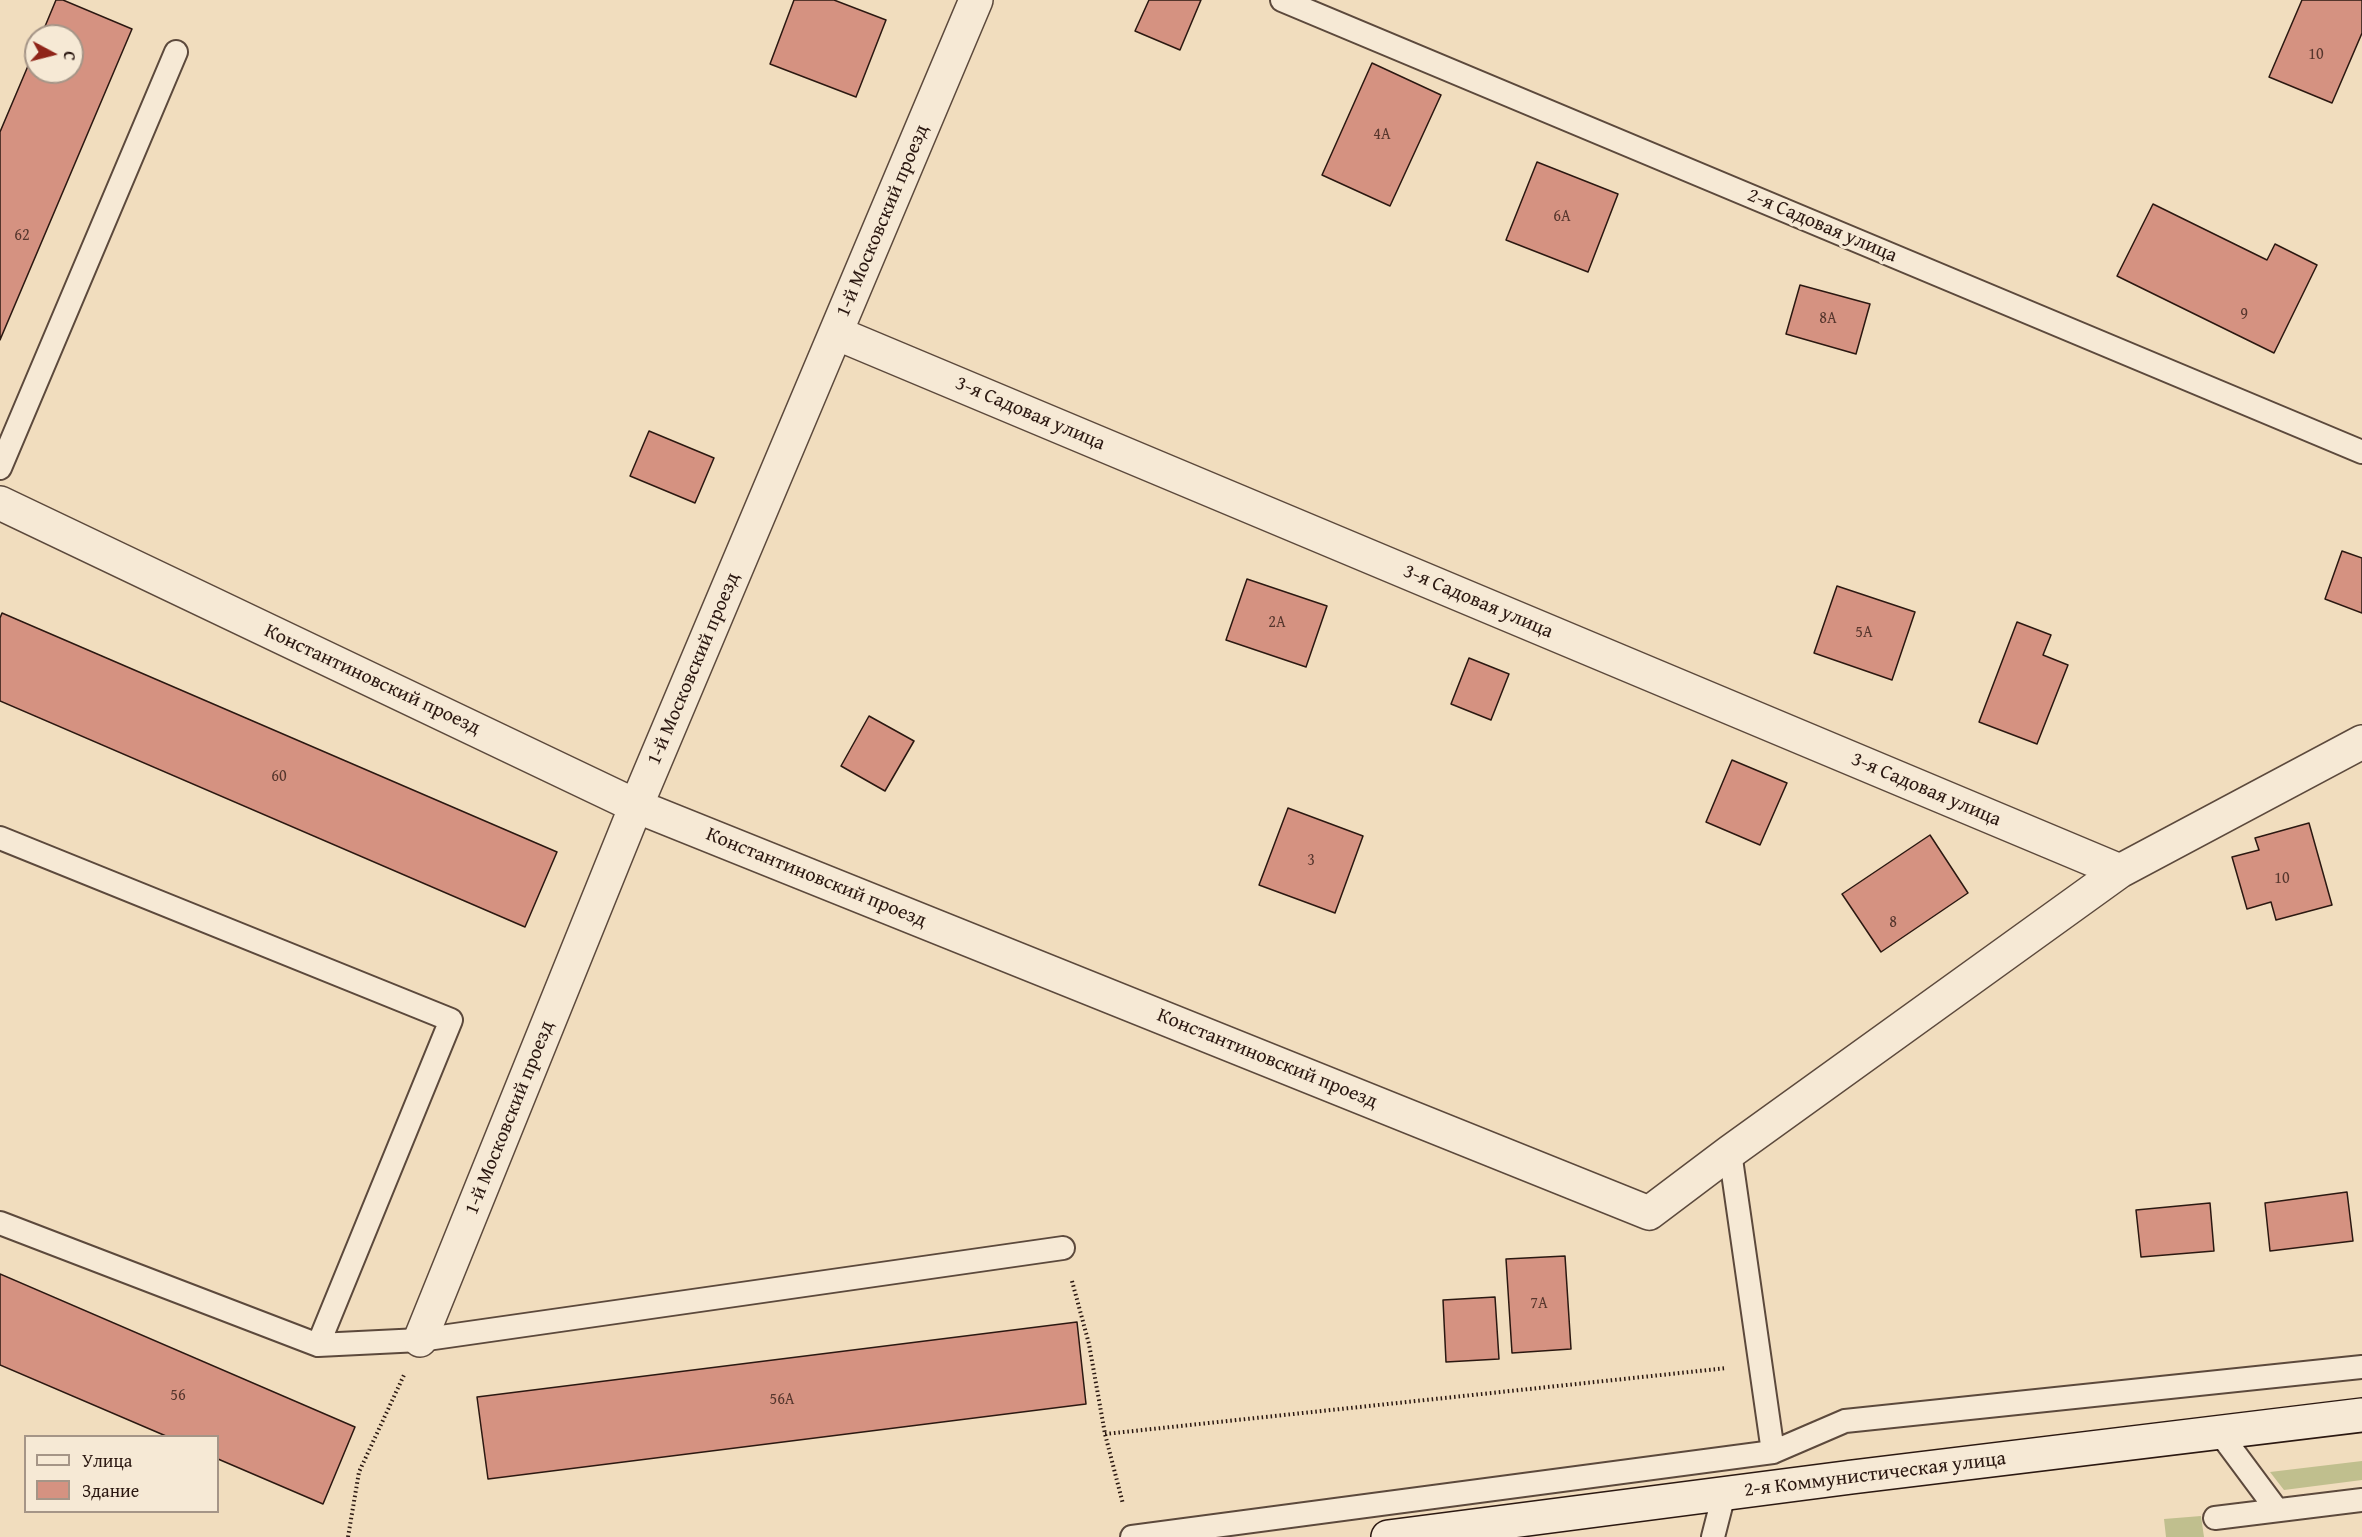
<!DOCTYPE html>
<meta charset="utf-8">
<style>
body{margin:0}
#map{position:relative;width:2362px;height:1537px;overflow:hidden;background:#f1ddbe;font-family:"Gentium Book Plus",serif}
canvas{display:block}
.legend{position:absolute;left:24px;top:1435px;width:195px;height:78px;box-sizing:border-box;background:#f6e9d5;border:2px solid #a59587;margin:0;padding:8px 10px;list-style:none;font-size:18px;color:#2b1811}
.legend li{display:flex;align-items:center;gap:12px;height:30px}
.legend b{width:30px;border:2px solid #a59587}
.north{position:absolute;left:24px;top:24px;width:60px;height:60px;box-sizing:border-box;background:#f6e9d5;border:2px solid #a59587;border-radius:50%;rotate:97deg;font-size:16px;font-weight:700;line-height:24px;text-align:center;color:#2b1811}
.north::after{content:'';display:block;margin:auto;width:21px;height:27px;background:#8f2418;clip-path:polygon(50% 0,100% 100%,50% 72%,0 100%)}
</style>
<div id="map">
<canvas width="2362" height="1537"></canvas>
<ul class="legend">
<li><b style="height:8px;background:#f6e9d5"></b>Улица</li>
<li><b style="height:16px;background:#d59281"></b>Здание</li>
</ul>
<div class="north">С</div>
</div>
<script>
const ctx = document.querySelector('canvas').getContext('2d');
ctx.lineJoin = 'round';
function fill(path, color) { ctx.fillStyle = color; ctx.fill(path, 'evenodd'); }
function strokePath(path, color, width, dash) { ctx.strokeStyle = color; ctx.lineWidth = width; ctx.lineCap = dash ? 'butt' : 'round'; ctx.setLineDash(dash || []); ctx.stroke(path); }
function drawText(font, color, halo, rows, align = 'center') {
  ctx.font = font + ' "Gentium Book Plus",serif'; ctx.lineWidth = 6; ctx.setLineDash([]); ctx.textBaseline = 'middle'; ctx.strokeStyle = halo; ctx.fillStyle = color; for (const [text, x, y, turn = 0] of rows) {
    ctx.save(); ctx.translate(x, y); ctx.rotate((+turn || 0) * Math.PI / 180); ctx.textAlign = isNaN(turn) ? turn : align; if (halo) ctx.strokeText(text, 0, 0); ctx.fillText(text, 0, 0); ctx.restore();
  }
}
const green = new Path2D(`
 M2362 1461V1480L2284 1490 2270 1472Z
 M2201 1516 2204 1537H2166L2164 1519Z`);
const building = new Path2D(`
 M56 0H63L132 29 0 340V132L36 47V72H72V36H41Z
 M794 0H834L886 20 856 97 770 64Z
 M1149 0H1201L1180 50 1135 31Z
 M2302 0H2362V33L2332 103 2269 77Z
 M1372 63 1441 95 1390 206 1322 175Z
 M1537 162 1618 194 1588 272 1506 240Z
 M2153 204 2267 260 2275 244 2317 265 2274 353 2117 276Z
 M1800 285 1870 304 1856 354 1786 334Z
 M649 431 714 458 695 503 630 476Z
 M2342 551 2362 558V613L2325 599Z
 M1247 579 1327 606 1306 667 1226 640Z
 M1837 586 1915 612 1892 680 1814 653Z
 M2 613 557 852 525 927 0 701V618Z
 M2017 622 2051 635 2043 655 2068 665 2037 744 1979 722Z
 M1469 658 1509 674 1491 720 1451 704Z
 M869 716 914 741 885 791 841 766Z
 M1732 760 1787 783 1760 845 1706 822Z
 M1288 808 1363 836 1335 913 1259 885Z
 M2309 823 2332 905 2276 920 2271 902 2247 909 2232 857 2259 850 2255 838Z
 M1930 835 1968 893 1881 952 1842 894Z
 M2347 1192 2353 1241 2270 1251 2265 1203Z
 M2210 1203 2214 1251 2141 1257 2136 1210Z
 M1565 1256 1571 1349 1512 1353 1506 1259Z
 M0 1274 355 1427 323 1504 218 1459V1436H166L0 1365Z
 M1495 1297 1499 1359 1446 1362 1443 1300Z
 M1077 1322 1086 1404 488 1479 477 1397Z`);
const path = new Path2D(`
 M1072 1281 1089 1344 1105 1434 1123 1504
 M1105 1434 1727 1368
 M348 1537 359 1472 404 1375`);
const lane = new Path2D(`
 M1282 0 2362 452
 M0 468 176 52
 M0 838 451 1020 318 1345
 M0 1223 318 1345 420 1340 1063 1248
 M2219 1432 2277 1510
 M1773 1452 1845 1421 2362 1367
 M2215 1518 2362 1500
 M1132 1537 1773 1452 1730 1152
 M1713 1537 1724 1494`);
const street = new Path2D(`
 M836 333 2120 871
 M0 503 636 806 1649 1213 1730 1152 2120 871 2362 742
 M420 1340 636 806 976 0`);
const secondary = new Path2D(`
 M1388 1537 1852 1477 2362 1415`);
const numberNames = [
 ["10",2316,55],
 ["4А",1382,135],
 ["6А",1562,217],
 ["62",22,236],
 ["9",2244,315],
 ["8А",1828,319],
 ["2А",1277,623],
 ["5А",1864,633],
 ["60",279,777],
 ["3",1311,861],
 ["10",2282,879],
 ["8",1893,923],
 ["7А",1539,1304],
 ["56",178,1396],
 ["56А",782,1400]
];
const streetNames = [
 ["1-й Московский проезд",883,221,-67],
 ["2-я Садовая улица",1822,226,23],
 ["3-я Садовая улица",1030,414,23],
 ["3-я Садовая улица",1478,602,23],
 ["1-й Московский проезд",694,669,-67],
 ["Константиновский проезд",372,680,25],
 ["3-я Садовая улица",1926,790,23],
 ["Константиновский проезд",816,878,22],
 ["Константиновский проезд",1267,1059,22],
 ["1-й Московский проезд",510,1118,-68],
 ["2-я Коммунистическая улица",1875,1475,-7]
];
fill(green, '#c0bf8e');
fill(building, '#d59281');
strokePath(building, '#2b1811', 1.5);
strokePath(lane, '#5c493c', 26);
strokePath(street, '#5c493c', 36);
strokePath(secondary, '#2b1811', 36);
strokePath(path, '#2b1811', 4, [1.5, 3]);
strokePath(lane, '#f6e9d5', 22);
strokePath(street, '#f6e9d5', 33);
strokePath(secondary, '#f6e9d5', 33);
drawText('16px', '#56362d', null, numberNames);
drawText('20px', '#2b1811', '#f6e9d5', streetNames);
</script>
